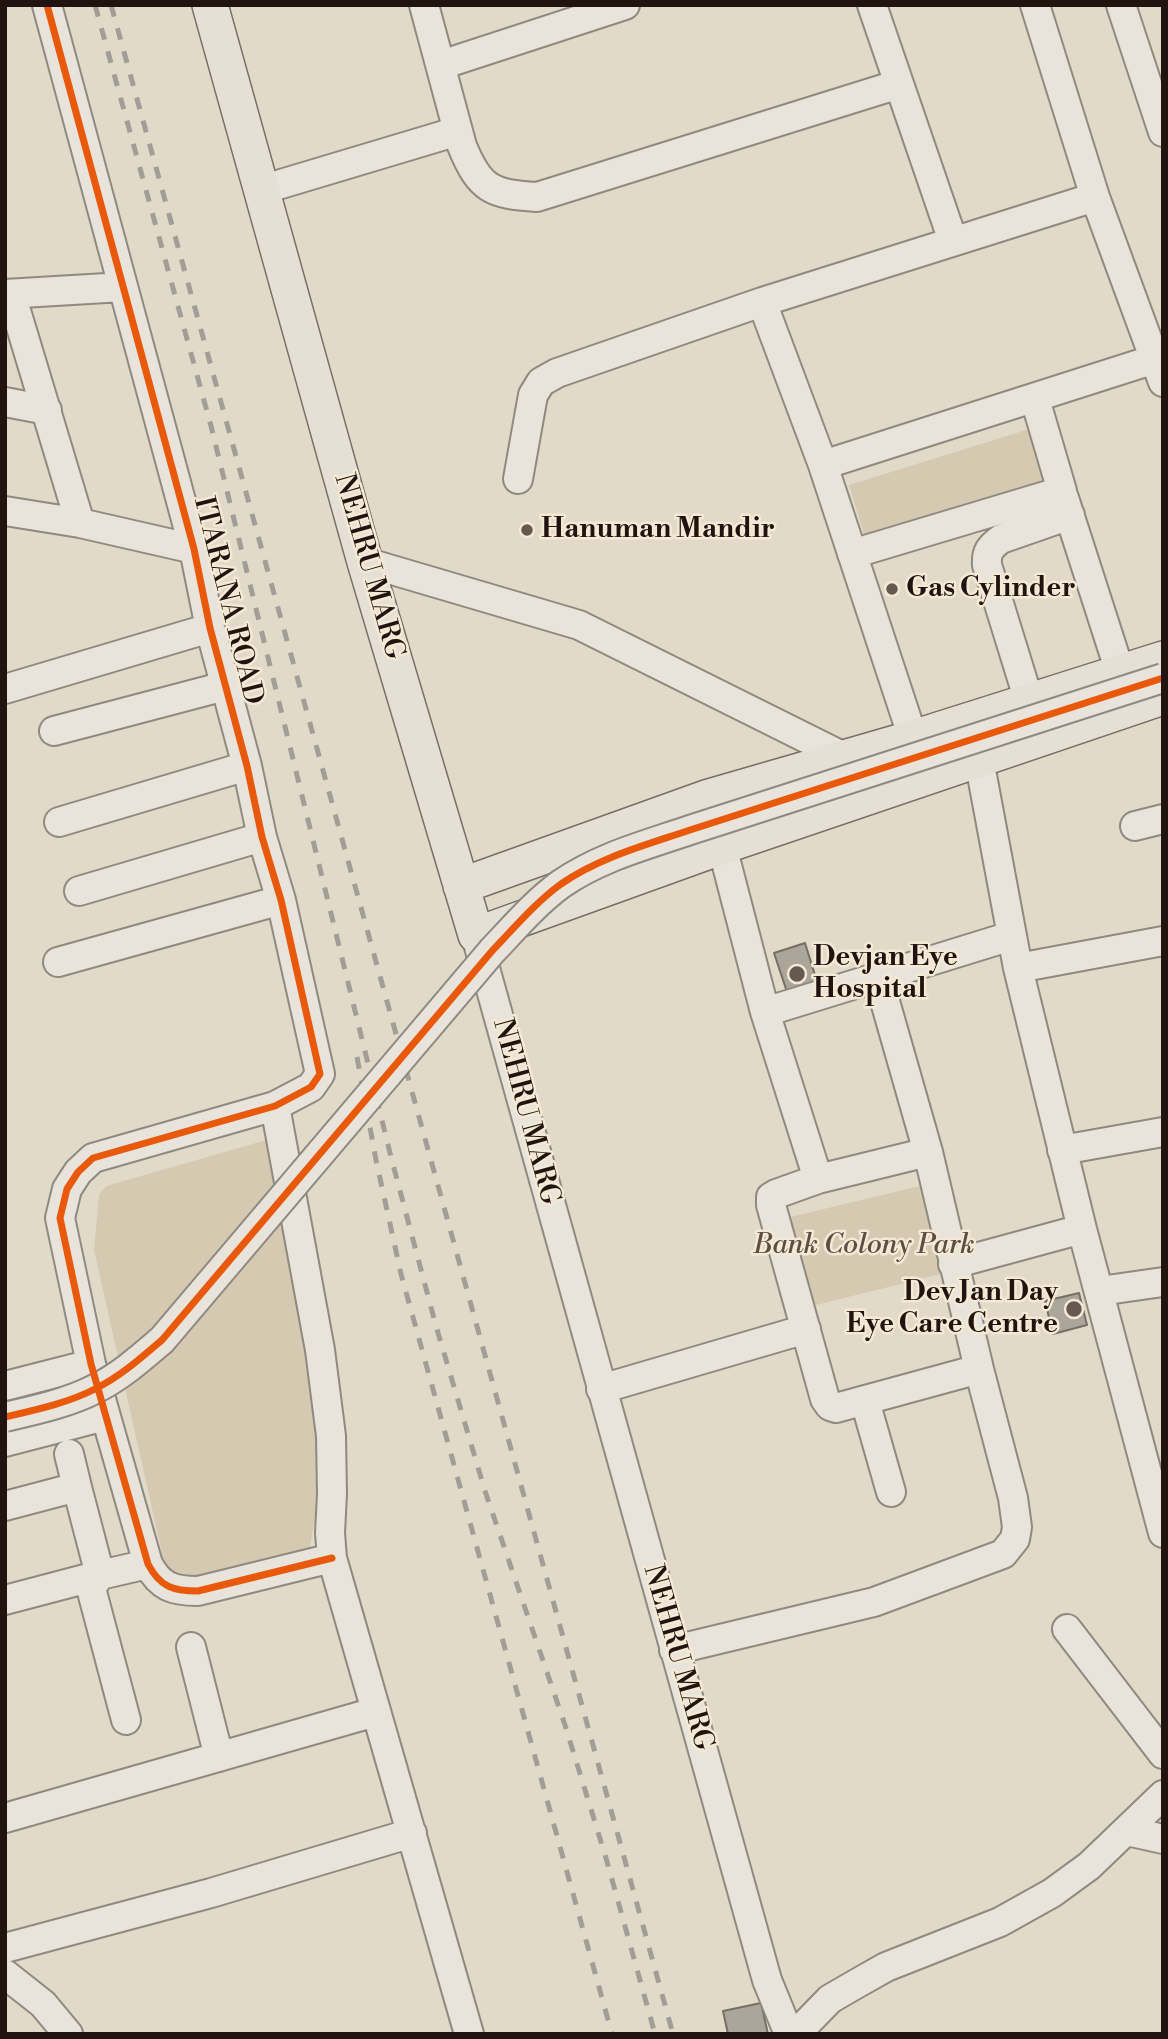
<!DOCTYPE html>
<style>
body{margin:0}
#map{position:relative;width:1168px;height:2039px;overflow:hidden;background:#e2dac8;font-family:"Libre Bodoni",serif}
canvas{display:block}
.frame{position:absolute;inset:0;border:7px solid #211410;pointer-events:none}
</style>
<div id="map">
<canvas width="1168" height="2039"></canvas>
<div class="frame"></div>
</div>
<script>
const ctx = document.querySelector('canvas').getContext('2d');
ctx.lineJoin = 'round';
function fill(path, color) { ctx.fillStyle = color; ctx.fill(path, 'evenodd'); }
function strokePath(path, color, width, dash) { ctx.strokeStyle = color; ctx.lineWidth = width; ctx.lineCap = dash ? 'butt' : 'round'; ctx.setLineDash(dash || []); ctx.stroke(path); }
function drawText(font, color, halo, rows, align = 'center') {
  ctx.font = font + ' "Libre Bodoni",serif'; ctx.lineWidth = 5; ctx.setLineDash([]); ctx.textBaseline = 'middle'; ctx.strokeStyle = halo; ctx.fillStyle = color; for (const [text, x, y, turn = 0] of rows) {
    ctx.save(); ctx.translate(x, y); ctx.rotate((+turn || 0) * Math.PI / 180); ctx.textAlign = isNaN(turn) ? turn : align; if (halo) ctx.strokeText(text, 0, 0); ctx.fillText(text, 0, 0); ctx.restore();
  }
}
const green = new Path2D(`
 M1039 426 1058 489 868 548 849 485Z
 M270 1139 323 1436 321 1481 309 1553 184 1583 167 1569 162 1553 94 1250 99 1195 106 1186Z
 M920 1186 941 1274 808 1307 786 1218Z`);
const building = new Path2D(`
 M805 943 819 988 789 998 774 953Z
 M1079 1293 1087 1325 1053 1334 1045 1301Z
 M761 2003 768 2034H728L723 2011Z`);
const minor = new Path2D(`
 M47 5 194 549 210 628 247 766 262 837 281 900 320 1074 311 1087 275 1106 93 1158 78 1172 67 1189 60 1218 91 1364 148 1564C160 1587 173 1591 198 1591L332 1558
 M424 5 462 146C480 190 492 194 537 197L899 84
 M872 5 953 241
 M1035 5 1095 197 1163 382
 M1121 5 1163 132
 M441 65 625 5
 M261 190 458 131
 M5 294 123 287
 M11 294 80 523
 M762 302 1095 197
 M5 402 47 410
 M823 465 1155 359
 M518 479 533 395 541 382 557 373 762 302 823 465 913 738
 M1064 498 1120 672
 M5 511 80 523 194 549
 M852 554 1062 491 1035 399
 M365 562 579 625 844 757
 M5 689 210 628
 M1029 701 987 565C986 552 990 547 1001 539L1070 515
 M54 731 225 686
 M975 738 1018 968 1082 1229 1163 1533
 M59 822 247 766
 M1135 826 1163 819
 M717 827 765 1012 818 1179
 M79 891 262 837
 M478 943 767 1980 789 2034
 M58 962 281 900
 M1018 968 1163 941
 M765 1012 1011 936
 M275 1106 320 1350 331 1436 332 1494 330 1533 332 1558 469 2034
 M1062 1150 1163 1132
 M928 1152 818 1179 776 1194 771 1197V1205L825 1399 830 1406 836 1408 979 1369
 M953 1264 1082 1229
 M1100 1291 1163 1282
 M5 1386 91 1364
 M601 1389 806 1329
 M865 1401 891 1492
 M5 1442 105 1416
 M69 1454 77 1487
 M5 1506 77 1487 100 1575 5 1600
 M1067 1629 1163 1754
 M191 1647 219 1757
 M674 1650 874 1602 1003 1554 1015 1539 1017 1527 1013 1498 979 1369 928 1152 878 977
 M126 1720 91 1588 100 1575 148 1564
 M5 1818 375 1712
 M1127 1831 1163 1839
 M5 1948 211 1893 412 1833
 M5 1974 43 2004 68 2034
 M796 2034 830 1999 856 1984 886 1967 1000 1922 1052 1893 1089 1866 1163 1795`);
const major = new Path2D(`
 M210 5 365 562 476 935 723 846 1163 697
 M461 886 709 797 913 738 1163 659`);
const rail = new Path2D(`
 M95 5 211 426 391 1157 436 1326 485 1491 565 1725 606 1858 655 2034
 M111 5 673 2034
 M357 1057 376 1160 401 1274 612 2034`);
const minorBridge = new Path2D(`
 M5 1417C35 1410 68 1403 95 1389 121 1376 141 1358 162 1340L492 951C514 928 535 903 561 884 600 857 646 845 690 830L1163 678`);
const cycleway = new Path2D(`
 M47 5 194 549 210 628 247 766 262 837 281 900 320 1074 311 1087 275 1106 93 1158 78 1172 67 1189 60 1218 91 1364 148 1564C160 1587 173 1591 198 1591L332 1558
 M5 1417C35 1410 68 1403 95 1389 121 1376 141 1358 162 1340L492 951C514 928 535 903 561 884 600 857 646 845 690 830L1163 678`);
const markers = [
 [527,530,7,"#655950"],
 [892,589,7,"#655950"],
 [797,974,9,"#655950"],
 [1074,1309,9,"#655950"]
];
const poiNames = [
 ["Hanuman Mandir",541,530],
 ["Gas Cylinder",906,589],
 ["Devjan Eye",813,958],
 ["Hospital",813,990],
 ["Dev Jan Day",1058,1293,"right"],
 ["Eye Care Centre",1058,1325,"right"]
];
const streetNames = [
 ["NEHRU MARG",368,567,74],
 ["ITARANA ROAD",227,601,76],
 ["NEHRU MARG",525,1112,75],
 ["NEHRU MARG",677,1658,74]
];
const parkNames = [
 ["Bank Colony Park",864,1246]
];
fill(green, '#d5c9b2');
fill(building, '#aca69a');
strokePath(building, '#756f66', 2);
strokePath(minor, '#90897f', 32);
strokePath(major, '#756f66', 38);
strokePath(minor, '#e8e3db', 28);
strokePath(major, '#e5dfd5', 35);
strokePath(rail, '#a29e97', 5, [12, 12]);
strokePath(minorBridge, '#90897f', 32, []);
strokePath(minorBridge, '#e8e3db', 28);
strokePath(cycleway, '#e8590c', 7);
for (const [x, y, r, color] of markers) { const dot = new Path2D(); dot.arc(x, y, r, 0, 2 * Math.PI); ctx.fillStyle = color; ctx.fill(dot); strokePath(dot, '#f3e9d4', 2.5); }
drawText('bold 28px', '#211410', '#f3e9d4', poiNames, 'left');
drawText('28px', '#211410', '#f3e9d4', streetNames);
drawText('italic 28px', '#5c4e42', '#f3e9d4', parkNames);
</script>
